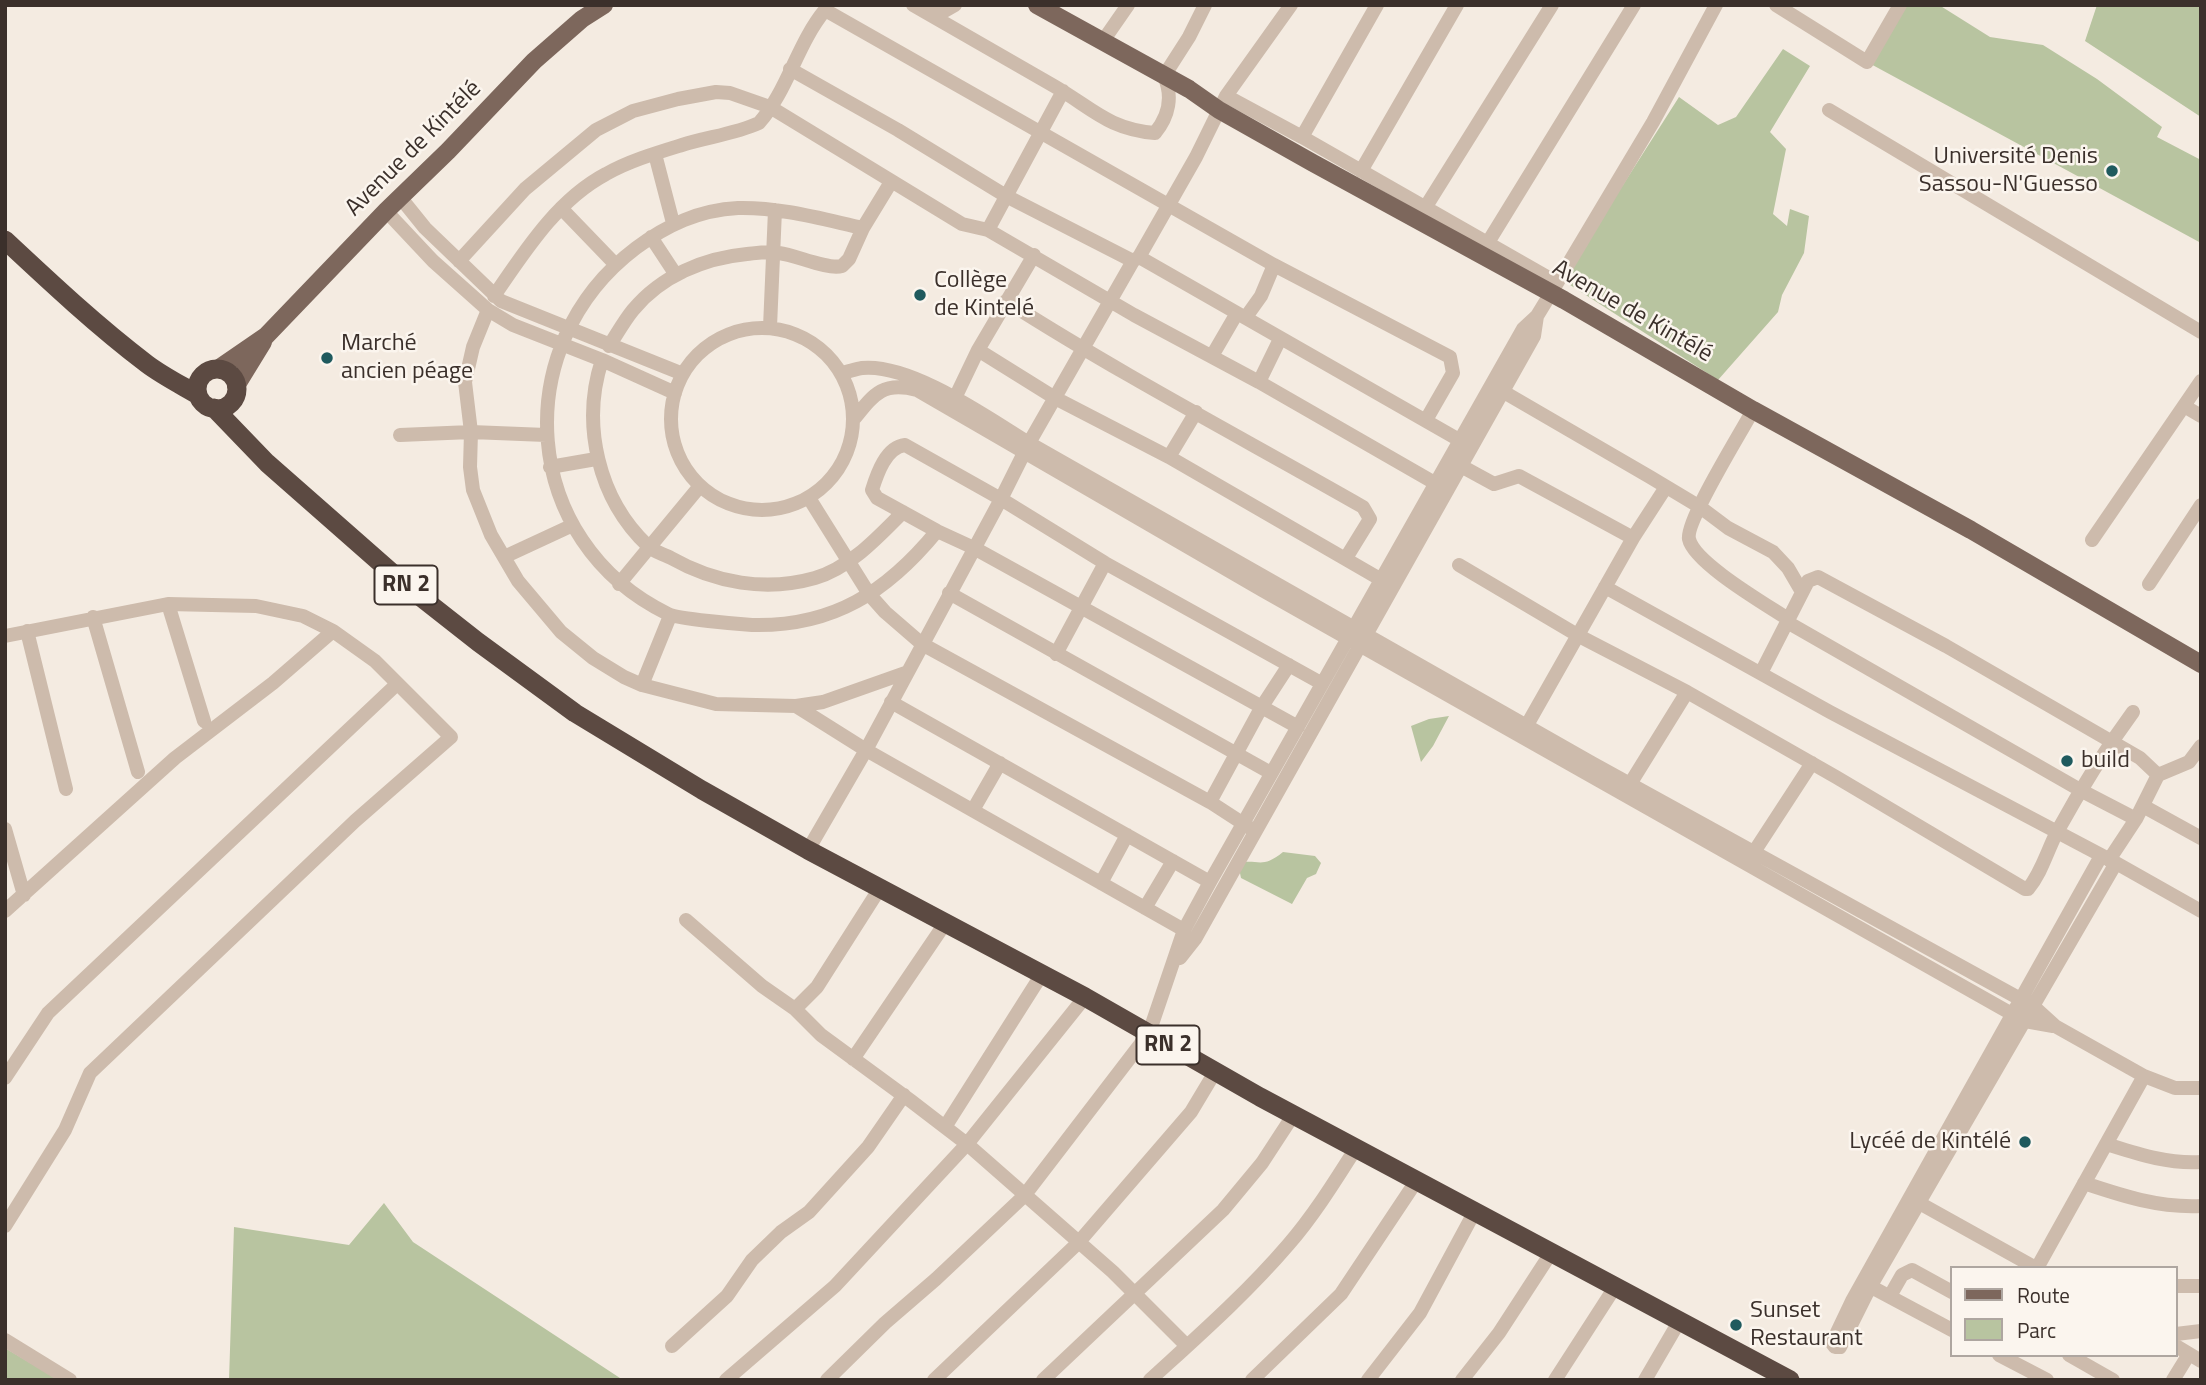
<!DOCTYPE html>
<meta charset="utf-8">
<style>
body{margin:0}
#map{position:relative;width:2206px;height:1385px;overflow:hidden;background:#f4ebe1;font-family:"Titillium Web",sans-serif}
canvas{display:block}
.frame{position:absolute;inset:0;border:7px solid #3b302b;pointer-events:none}
.legend{position:absolute;left:1950px;top:1266px;width:228px;height:91px;box-sizing:border-box;background:#fbf5ee;border:2px solid #aea6a0;margin:0;padding:9px 12px;list-style:none;font-size:21px;color:#3b302b}
.legend li{display:flex;align-items:center;gap:14px;height:35px}
.legend b{width:35px;border:2px solid #aea6a0}
</style>
<div id="map">
<canvas width="2206" height="1385"></canvas>
<div class="frame"></div>
<ul class="legend">
<li><b style="height:9px;background:#7d675c"></b>Route</li>
<li><b style="height:19px;background:#b8c4a0"></b>Parc</li>
</ul>
</div>
<script>
const ctx = document.querySelector('canvas').getContext('2d');
ctx.lineJoin = 'round';
function fill(path, color) { ctx.fillStyle = color; ctx.fill(path, 'evenodd'); }
function strokePath(path, color, width, dash) { ctx.strokeStyle = color; ctx.lineWidth = width; ctx.lineCap = dash ? 'butt' : 'round'; ctx.setLineDash(dash || []); ctx.stroke(path); }
function drawText(font, color, halo, rows, align = 'center') {
  ctx.font = font + ' "Titillium Web",sans-serif'; ctx.lineWidth = 5; ctx.setLineDash([]); ctx.textBaseline = 'middle'; ctx.strokeStyle = halo; ctx.fillStyle = color; for (const [text, x, y, turn = 0] of rows) {
    ctx.save(); ctx.translate(x, y); ctx.rotate((+turn || 0) * Math.PI / 180); ctx.textAlign = isNaN(turn) ? turn : align; if (halo) ctx.strokeText(text, 0, 0); ctx.fillText(text, 0, 0); ctx.restore();
  }
}
const green = new Path2D(`
 M1901 5H1939L1990 37 2043 45 2097 79 2162 127 2157 137 2201 160V243L1867 62Z
 M2097 5H2201V117L2085 41Z
 M1783 49 1810 66 1770 132 1786 149 1773 214 1787 226 1790 209 1809 216 1804 253 1782 295 1778 312 1718 380 1567 283 1575 260 1679 97 1718 125 1736 117Z
 M1449 716 1433 746 1421 762 1411 726 1429 719Z
 M1283 852 1315 856 1321 863 1316 874 1307 878 1292 904 1241 878 1238 863C1258 858 1261 870 1283 852Z
 M384 1203 413 1242 623 1380H229L234 1227 349 1245Z
 M5 1348 59 1380H5Z`);
const minor = new Path2D(`
 M913 5C960 32 1007 59 1054 86 1092 108 1108 129 1155 133 1169 116 1173 96 1164 76L1189 37 1205 5
 M1776 5 1867 62 1900 5
 M929 8 941 13 955 5
 M1103 41 1128 5
 M790 69 898 130 1006 196 1133 261
 M1226 96 1302 137 1556 282
 M1829 110 2201 332
 M1302 137 1377 5
 M655 154 673 223
 M1361 171 1457 5
 M400 197 425 228 501 301 683 374
 M561 208 615 264
 M1425 208 1552 5
 M386 211 433 261 488 310 513 325 602 360 675 393
 M863 228C822 219 780 207 738 208 699 210 667 225 636 248 506 346 520 542 668 614 678 619 738 624 752 625 833 627 887 592 937 531
 M988 230 1063 91
 M651 237 676 275
 M1487 244 1634 5
 M1139 257 1461 441
 M459 261 525 189 596 130 633 111 678 99 716 92 730 93 770 107 962 224 988 230 1134 315 1259 382 1447 490
 M494 296C525 251 557 200 606 174 629 161 656 153 682 145 707 137 735 134 759 123 788 90 797 44 825 10L1274 265 1450 357 1453 373 1426 420
 M1006 301C1122 375 1244 439 1363 507L1370 519 1346 558
 M488 310 473 347 465 382 471 432 470 467 473 490 491 535 518 581 561 632 593 658 624 677 642 685 716 704 796 706 823 702 905 673
 M1246 317 1261 296 1274 265
 M770 327 775 210
 M671 419a91 91 0 1 1 182 0a91 91 0 1 1-182 0Z
 M609 346C617 334 624 321 633 310 661 276 704 258 747 254 757 253 768 251 779 253 796 255 827 270 842 266L849 259 863 228 891 182
 M978 350 1055 398 1169 457 1380 579
 M1212 356 1237 313
 M602 360C581 424 598 499 648 546 654 552 664 554 671 558 715 583 766 592 815 578 850 568 878 537 903 512
 M841 373C848 372 855 369 862 368 911 363 988 418 1029 443L1592 763 2033 1006 2055 1026 2144 1076 2175 1088H2201
 M1259 382 1280 339
 M1502 391 1650 477 1700 507 1728 528 1773 552 1788 568 1802 592
 M955 398 978 350 1034 255
 M2184 406 2201 416
 M1753 410C1742 431 1685 522 1689 539 1694 563 1767 605 1788 619
 M854 419C874 394 883 381 917 390L1262 590 2012 1014 2025 1021 2053 1026
 M400 435 471 432 546 435
 M1169 457 1196 412
 M1461 466 1494 484 1519 476 1633 538
 M550 467 596 459
 M809 498 869 594 885 612 922 644 1210 802 1250 828
 M2092 540 2201 381
 M504 557 573 525
 M1459 565 1579 636 1687 692 1836 777 2025 889H2028C2042 872 2047 851 2057 832 2080 790 2105 750 2133 712
 M619 584 700 486
 M2149 584 2201 505
 M1605 587 1830 712 2116 863 2201 911
 M949 593 1271 773
 M168 604 204 721
 M93 617 138 772
 M1787 622 2082 791 2136 819
 M27 631 66 789
 M5 636 168 604 256 606 303 616 333 631 375 661 451 737 355 821 90 1073 65 1130 5 1226
 M1056 654 1105 563
 M1761 673 1808 581 1818 577 1946 646 2140 758 2158 775
 M642 685 670 616
 M891 702 1210 882
 M796 706 866 750 1184 930
 M1527 725 1633 538 1666 487
 M1298 727 974 548 937 531 877 498 872 490C877 474 886 447 905 445L1001 499 1105 563 1321 683
 M1630 784 1687 692
 M1210 802 1261 708 1289 665
 M2143 806 2201 838
 M973 810 1000 763
 M5 829 24 895
 M808 850 866 750 1001 499 1029 443 1133 261 1139 257 1196 157 1226 96 1291 5
 M1754 852 1812 763
 M2101 856 1852 1301 1832 1343 1835 1347H1840L1870 1287 2116 863
 M2109 860 2136 819 2158 775 2189 762 2201 746
 M1101 883 1127 835
 M1145 908 1173 861
 M5 911 175 758 273 683 333 631
 M686 920 762 986 795 1009 821 1035 911 1101 967 1144 1113 1272 1187 1346
 M1180 958 1195 939 1534 336 1537 316
 M795 1009 817 987 880 888
 M853 1059 946 922
 M5 1078 48 1013 397 684
 M945 1127 1042 974
 M2106 1144C2138 1154 2167 1164 2201 1162
 M2084 1183C2123 1196 2159 1208 2201 1206
 M1912 1199 2036 1268
 M2037 1268 2144 1076
 M1864 1283 1952 1330
 M2176 1286H2201
 M1890 1296 1902 1275 1912 1270 1952 1292
 M2176 1334 2201 1331
 M5 1340 70 1380
 M672 1346 727 1296 752 1260 781 1232 809 1212 868 1147 904 1095
 M2176 1346 2201 1361
 M1999 1355 2047 1380
 M2069 1355 2113 1380
 M726 1380 835 1286 967 1144 1085 997
 M827 1380 885 1323 936 1279 1024 1196 1149 1033 1184 930 1210 882 1523 329 1537 316 1551 293 1653 122 1716 5
 M934 1380 1078 1243 1191 1112 1215 1072
 M1043 1380 1223 1210 1262 1163 1294 1114
 M1150 1380C1197 1337 1246 1294 1288 1245 1314 1215 1335 1181 1356 1148
 M1252 1380 1341 1294 1417 1180
 M1368 1380 1420 1313 1475 1211
 M1462 1380 1499 1333 1551 1253
 M1555 1380 1615 1287
 M1645 1380 1680 1320
 M2173 1380 2189 1354`);
const major = new Path2D(`
 M1037 5 1189 89 1219 110 1313 163 1564 300 1753 410 1971 530 2201 664
 M218 369 266 336 386 211 448 151 534 61 582 19 604 5
 M236 386 263 342`);
const highway = new Path2D(`
 M5 240C51 283 97 326 147 364 163 376 181 385 198 395
 M197 389a20 20 0 1 1 40 0a20 20 0 1 1-40 0Z
 M214 408 267 463 408 587 478 642 575 713 702 790 808 850 1085 997 1260 1097 1790 1380`);
const markers = [
 [2112,171,7,"#1f5a5e"],
 [920,295,7,"#1f5a5e"],
 [327,358,7,"#1f5a5e"],
 [2067,761,7,"#1f5a5e"],
 [2025,1142,7,"#1f5a5e"],
 [1736,1325,7,"#1f5a5e"]
];
const shields = [
 [406,585,63],
 [1168,1045,63]
];
const shieldNames = [
 ["RN 2",406,585],
 ["RN 2",1168,1045]
];
const streetNames = [
 ["Avenue de Kintélé",414,149,-45],
 ["Avenue de Kintélé",1632,312,30]
];
const poiNames = [
 ["Université Denis",2098,157,"right"],
 ["Sassou-N'Guesso",2098,185,"right"],
 ["Collège",934,281],
 ["de Kintelé",934,309],
 ["Marché",341,344],
 ["ancien péage",341,372],
 ["build",2081,761],
 ["Lycéé de Kintélé",2011,1142,"right"],
 ["Sunset",1750,1311],
 ["Restaurant",1750,1339]
];
fill(green, '#b8c4a0');
strokePath(minor, '#cdbbac', 14);
strokePath(major, '#7d675c', 18);
strokePath(highway, '#5c4a42', 19);
for (const [x, y, r, color] of markers) { const dot = new Path2D(); dot.arc(x, y, r, 0, 2 * Math.PI); ctx.fillStyle = color; ctx.fill(dot); strokePath(dot, '#fbf5ee', 2.5); }
for (const [x, y, w] of shields) { const box = new Path2D(); box.roundRect(x - w / 2, y - 19.5, w, 39, 5); ctx.fillStyle = '#fbf5ee'; ctx.fill(box); strokePath(box, '#3b302b', 2); }
drawText('bold 23px', '#3b302b', null, shieldNames);
drawText('24px', '#3b302b', '#fbf5ee', streetNames);
drawText('24px', '#3b302b', '#fbf5ee', poiNames, 'left');
</script>
